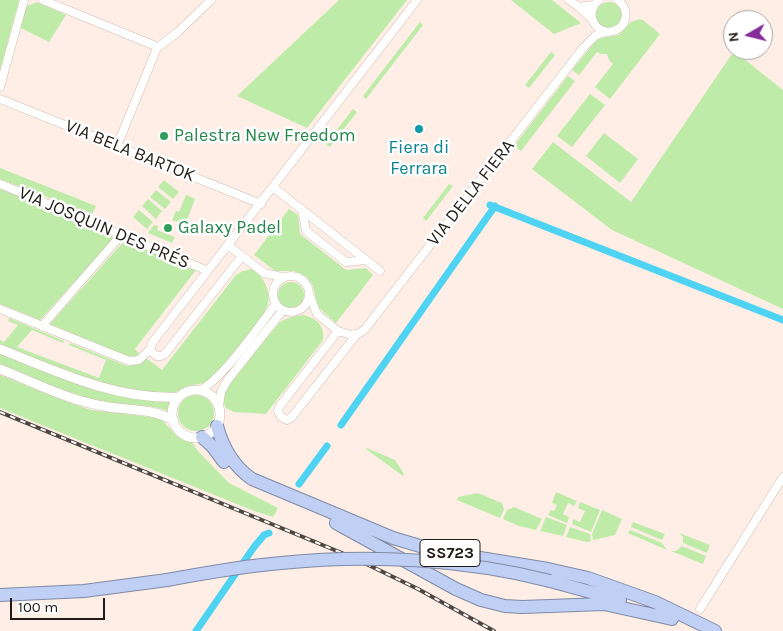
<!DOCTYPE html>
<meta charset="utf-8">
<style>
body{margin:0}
#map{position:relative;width:783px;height:631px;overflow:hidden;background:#feeee5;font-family:Karla,sans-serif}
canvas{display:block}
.north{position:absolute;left:723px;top:10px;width:50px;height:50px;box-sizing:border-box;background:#fff;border:1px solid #a7a4a2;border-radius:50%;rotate:262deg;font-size:14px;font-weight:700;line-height:20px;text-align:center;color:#221b17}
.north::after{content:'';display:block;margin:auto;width:18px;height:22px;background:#852d9a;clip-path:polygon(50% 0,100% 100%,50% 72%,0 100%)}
.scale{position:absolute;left:10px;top:598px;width:95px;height:22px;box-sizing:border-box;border:2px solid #221b17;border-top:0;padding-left:6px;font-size:15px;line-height:18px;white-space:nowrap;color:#221b17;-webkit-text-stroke:4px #fff;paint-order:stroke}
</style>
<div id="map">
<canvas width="783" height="631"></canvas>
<div class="north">N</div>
<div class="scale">100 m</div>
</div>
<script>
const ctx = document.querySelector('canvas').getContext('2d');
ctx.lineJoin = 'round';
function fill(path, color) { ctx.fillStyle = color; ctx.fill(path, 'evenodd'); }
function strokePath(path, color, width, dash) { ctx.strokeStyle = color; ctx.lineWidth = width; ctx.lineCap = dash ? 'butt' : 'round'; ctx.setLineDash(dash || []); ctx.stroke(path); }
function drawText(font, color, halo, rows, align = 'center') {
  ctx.font = font + ' Karla,sans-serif'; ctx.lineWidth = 5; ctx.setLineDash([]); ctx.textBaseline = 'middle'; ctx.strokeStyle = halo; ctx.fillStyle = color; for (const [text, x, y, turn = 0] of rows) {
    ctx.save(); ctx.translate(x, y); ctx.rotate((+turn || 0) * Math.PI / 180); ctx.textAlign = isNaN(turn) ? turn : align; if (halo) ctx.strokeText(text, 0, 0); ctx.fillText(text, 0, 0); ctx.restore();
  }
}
const green = new Path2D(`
 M0 0H19L0 70Z
 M339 0H407L307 128 237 96Z
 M511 0H552L581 23 554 34Z
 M37 2 66 15 49 42 19 27 27 6Z
 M596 15a13 13 0 1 1 26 0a13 13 0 1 1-26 0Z
 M639 19 643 20 660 34 610 99 595 87 613 64 609 60 607 54H601L597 52 579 75 572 70 595 42 600 38 619 35 631 22Z
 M420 22 423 25 366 99 363 96Z
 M734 51 783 90V309L612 230 532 169 553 142 631 202Z
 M551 52 555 55 529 88 525 85Z
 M568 76 575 81 521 151 514 146Z
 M590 94 605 105 572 147 557 136Z
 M353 109 357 112 330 147 326 144Z
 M604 133 638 159 620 183 586 156Z
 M0 168 96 206 92 214 0 179Z
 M164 180 179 192 173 199 158 187Z
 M449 184 453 186 426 221 423 218Z
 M0 189 105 231 112 236 113 239 40 320 0 304Z
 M156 190 171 202 165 209 150 197Z
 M186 195 195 199 185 225 172 220 176 211 179 212Z
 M148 199 162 211 156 219 142 206Z
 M289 209 298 215 300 234 346 270 366 268 373 275 336 323 318 307 313 286 307 277 294 271H275L254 255Z
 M139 210 153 222 147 229 133 217Z
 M154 225 158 226 157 230 175 237 172 243 148 233Z
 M125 240 196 270 135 349 139 353 136 356 128 357 50 324Z
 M251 269C263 274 271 291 268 304 266 316 219 375 207 381 202 385 194 384 189 386 184 387 180 391 175 392 162 395 150 392 137 390 89 383 45 362 0 345V340L4 342 18 325 8 321 9 318 64 341 63 343 32 330 17 347 99 378 106 360 69 345 70 343 127 366 139 364 146 358 162 370 236 275 243 271Z
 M278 295a13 13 0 1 1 26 0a13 13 0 1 1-26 0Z
 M303 315C316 318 325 325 323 340L266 414 234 412 226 408C221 401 224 394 227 386L280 322 288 318Z
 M0 353 142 399 158 402 171 401 168 411C149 403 127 408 107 403 70 395 35 379 0 365Z
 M0 375 62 400 91 410 160 418 177 436 191 441 198 451 229 483 278 508 273 517 254 511 0 408Z
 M178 413a18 18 0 1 1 36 0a18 18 0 1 1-36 0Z
 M367 448 395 460 404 474 403 476 366 449Z
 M556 492 577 501 574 506 568 503 563 514 569 517 567 523 548 515 551 510 554 511 557 505 552 503Z
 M478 493 502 503 504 510 500 518 457 500 458 497Z
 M580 502 600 510 591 532 572 524 573 519 580 522 585 511 578 508Z
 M514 507 542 519 536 530 519 526 503 519 507 510Z
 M602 510 622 519 615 535 593 540 592 534Z
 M546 517 567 525 563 536 540 531Z
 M633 522 665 534 662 540 631 527Z
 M570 527 590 534 591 541 587 542 566 537Z
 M630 530 662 543 667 550 628 533Z
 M679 533 710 545 707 553 683 543V537Z
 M682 546 706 556 703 564 671 551H676Z`);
const canal = new Path2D(`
 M490 205 783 320
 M341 425 495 206
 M299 484 327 446
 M196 631 254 547 264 535 269 533`);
const minor = new Path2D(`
 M43 0 158 47
 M569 0 579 7
 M599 0C586 11 591 29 608 32 626 31 632 11 618 0
 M592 19 579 7 594 5
 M0 87 24 0
 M0 99 261 204
 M117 146 157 48 178 32 211 0
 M0 184 208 271
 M273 187 380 271
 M302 209 306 231 346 262 366 260
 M228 245 264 273 282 277
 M242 256 165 354 161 356H157L150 351 152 343 417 0
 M273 294a18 18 0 1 1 36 0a18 18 0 1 1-36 0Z
 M309 294 317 314 338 331 351 335 360 333 365 329 583 48 595 36 604 32
 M0 309 129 361 139 360 150 349
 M42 326 122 234
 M338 331 279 407 278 411 281 417 287 420 291 418 357 334
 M200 390C221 381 260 325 276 304
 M219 406 221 392 227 381 282 311
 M700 609 783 477`);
const tertiary = new Path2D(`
 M0 349C58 372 116 400 179 397
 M0 369C33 382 67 400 103 406 127 411 152 407 174 421
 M172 414a24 24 0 1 1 48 0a24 24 0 1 1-48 0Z`);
const trunk = new Path2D(`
 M217 426C223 448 233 466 252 479L393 538 437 551 548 569 588 578 655 602 715 631
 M202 437 212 446 224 462
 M336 523 456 589 481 600 505 606 522 607 604 604 672 619
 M550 581 620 600
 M0 595 84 591 167 580`);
const rail = new Path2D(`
 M0 412 354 558 418 589 494 631`);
const trunkBridge = new Path2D(`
 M167 580C205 573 243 566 281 563 369 554 464 559 550 581`);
const markers = [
 [419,129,5,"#0f9aa8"],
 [164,136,5,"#2e9e5b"],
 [168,228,5,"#2e9e5b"]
];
const shields = [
 [450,553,60]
];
const shieldNames = [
 ["SS723",450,553]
];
const leisureNames = [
 ["Palestra New Freedom",174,136],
 ["Galaxy Padel",178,228]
];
const cultureNames = [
 ["Fiera di",419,148],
 ["Ferrara",419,169]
];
const streetNames = [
 ["VIA BELA BARTOK",130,151,22],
 ["VIA DELLA FIERA",471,193,-52],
 ["VIA JOSQUIN DES PRÉS",104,228,23]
];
fill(green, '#bfeba8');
strokePath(canal, '#4ed3f2', 7);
strokePath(minor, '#d0bcb1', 9);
strokePath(tertiary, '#d0bcb1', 10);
strokePath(trunk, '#7f8aa5', 14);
strokePath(minor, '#fff', 8);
strokePath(tertiary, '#fff', 9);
strokePath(trunk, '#c0d0f4', 12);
strokePath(rail, '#4f4741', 4);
strokePath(rail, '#fff', 2, [5.5]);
strokePath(trunkBridge, '#7f8aa5', 14, []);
strokePath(trunkBridge, '#c0d0f4', 12);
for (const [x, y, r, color] of markers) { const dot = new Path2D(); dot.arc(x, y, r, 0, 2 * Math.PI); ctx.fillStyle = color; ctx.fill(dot); strokePath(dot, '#fff', 2); }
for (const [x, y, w] of shields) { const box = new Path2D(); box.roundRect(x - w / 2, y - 13.5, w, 27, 4); ctx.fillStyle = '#fff'; ctx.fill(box); strokePath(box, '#221b17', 1); }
drawText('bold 16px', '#221b17', null, shieldNames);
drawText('18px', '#27864d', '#fff', leisureNames, 'left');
drawText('18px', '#0d838f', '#fff', cultureNames);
drawText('18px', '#221b17', '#fff', streetNames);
</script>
